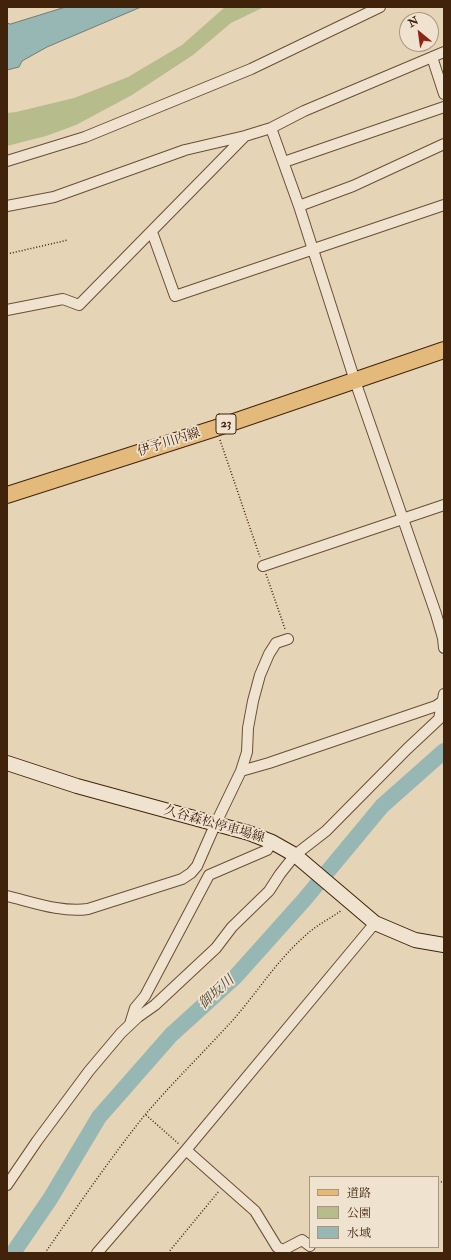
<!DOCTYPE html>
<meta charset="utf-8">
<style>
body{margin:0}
#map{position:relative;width:451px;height:1260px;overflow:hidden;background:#e6d4b6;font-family:"IM FELL Double Pica","Noto Serif JP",serif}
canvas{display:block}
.frame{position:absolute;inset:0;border:8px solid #41220b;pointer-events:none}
.legend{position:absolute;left:309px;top:1176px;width:130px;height:72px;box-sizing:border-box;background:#efe3d0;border:1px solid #a99681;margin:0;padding:5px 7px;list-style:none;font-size:12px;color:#41220b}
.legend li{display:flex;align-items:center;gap:8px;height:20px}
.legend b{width:20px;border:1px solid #a99681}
.north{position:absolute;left:399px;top:12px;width:40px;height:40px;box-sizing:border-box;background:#efe3d0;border:1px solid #a99681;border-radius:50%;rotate:331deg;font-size:11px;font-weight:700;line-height:16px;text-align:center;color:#41220b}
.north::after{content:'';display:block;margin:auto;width:14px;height:18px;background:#8f2418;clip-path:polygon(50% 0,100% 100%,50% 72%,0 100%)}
</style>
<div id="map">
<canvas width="451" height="1260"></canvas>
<div class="frame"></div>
<ul class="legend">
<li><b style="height:5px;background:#e3ba7b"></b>道路</li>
<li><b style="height:11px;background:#b7bc8d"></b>公園</li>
<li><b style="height:11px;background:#97b7b5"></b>水域</li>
</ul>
<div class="north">N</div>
</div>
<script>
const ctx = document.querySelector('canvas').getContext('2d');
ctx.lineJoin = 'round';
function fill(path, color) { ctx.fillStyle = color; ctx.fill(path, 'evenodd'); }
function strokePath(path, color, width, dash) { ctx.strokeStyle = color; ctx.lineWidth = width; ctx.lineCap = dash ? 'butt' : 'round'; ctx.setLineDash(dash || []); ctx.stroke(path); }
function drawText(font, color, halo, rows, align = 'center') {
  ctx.font = font + ' "IM FELL Double Pica","Noto Serif JP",serif'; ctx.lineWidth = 3.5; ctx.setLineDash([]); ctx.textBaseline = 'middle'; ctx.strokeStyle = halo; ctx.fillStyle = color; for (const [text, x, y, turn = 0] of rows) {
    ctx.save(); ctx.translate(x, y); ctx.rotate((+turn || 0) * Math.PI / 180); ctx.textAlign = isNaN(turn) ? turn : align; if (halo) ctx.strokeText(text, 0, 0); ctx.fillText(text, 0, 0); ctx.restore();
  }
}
const green = new Path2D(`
 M225 7H264L231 23 193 55 132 95 76 125 46 136 7 146V113L16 112 74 98 128 77 182 45Z`);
const water = new Path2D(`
 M66 7H141L47 47 22 61 19 67 7 70V23L10 24Z`);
const river = new Path2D(`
 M13 1253 50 1199 99 1117 171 1035 236 976 304 900 382 806 444 751`);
const path = new Path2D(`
 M7 254 68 240
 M220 440 260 557
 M266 574 285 629
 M146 1115 179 1144
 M438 1183 444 1181
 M45 1253C77 1207 109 1160 144 1116 172 1083 203 1053 232 1021 257 993 277 960 305 936 316 925 330 919 342 910
 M168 1253 219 1191`);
const minor = new Path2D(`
 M432 57 444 94
 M271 128 299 206 355 381 436 614 443 638 444 648
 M7 161 85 137 251 69 380 7
 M284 162 444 107
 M7 206 54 197 185 150 245 136 271 128 304 111 444 52
 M299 206 353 186 444 144
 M152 232 175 296 444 205
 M7 310 63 299 79 305 245 136
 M263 566 444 505
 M241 771 269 763 436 706 443 701
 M7 896C32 902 62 913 88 909L182 879 191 873 197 866 215 825 241 771 247 752 248 728 253 701 260 675 269 654 276 643 288 639
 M130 1024 135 1008 145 996 209 875 267 850 272 842
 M186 1150 255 1211 277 1247 283 1250 302 1240 310 1246
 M7 1185 37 1141 89 1071 121 1033 138 1017 155 1005 216 948 232 927 269 891 280 874 295 855 326 831 407 749 439 719 444 694
 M97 1253 186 1150 375 923`);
const secondary = new Path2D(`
 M7 763 77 786 249 833 272 842 295 855 375 923 415 940 444 945`);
const primary = new Path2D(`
 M7 495 216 428 444 350`);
const shields = [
 [226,424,20]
];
const shieldNames = [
 ["23",226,424]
];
const streetNames = [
 ["伊予川内線",169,443,-18],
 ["久谷森松停車場線",214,825,16]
];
const waterNames = [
 ["御坂川",217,993,-42]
];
fill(green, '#b7bc8d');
fill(water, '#97b7b5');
strokePath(water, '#757b71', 1);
strokePath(river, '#97b7b5', 16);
strokePath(minor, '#6a4e36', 12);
strokePath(secondary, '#41220b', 16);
strokePath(primary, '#41220b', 18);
strokePath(path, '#41220b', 1.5, [1, 2]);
strokePath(minor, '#efe3d0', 10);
strokePath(secondary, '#efe3d0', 14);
strokePath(primary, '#e3ba7b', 16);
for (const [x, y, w] of shields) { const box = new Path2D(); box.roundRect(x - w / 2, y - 10, w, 20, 3); ctx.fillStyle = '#efe3d0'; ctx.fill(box); strokePath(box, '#41220b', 1); }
drawText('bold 12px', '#41220b', null, shieldNames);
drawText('13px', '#41220b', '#efe3d0', streetNames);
drawText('italic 14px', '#564736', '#efe3d0', waterNames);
</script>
